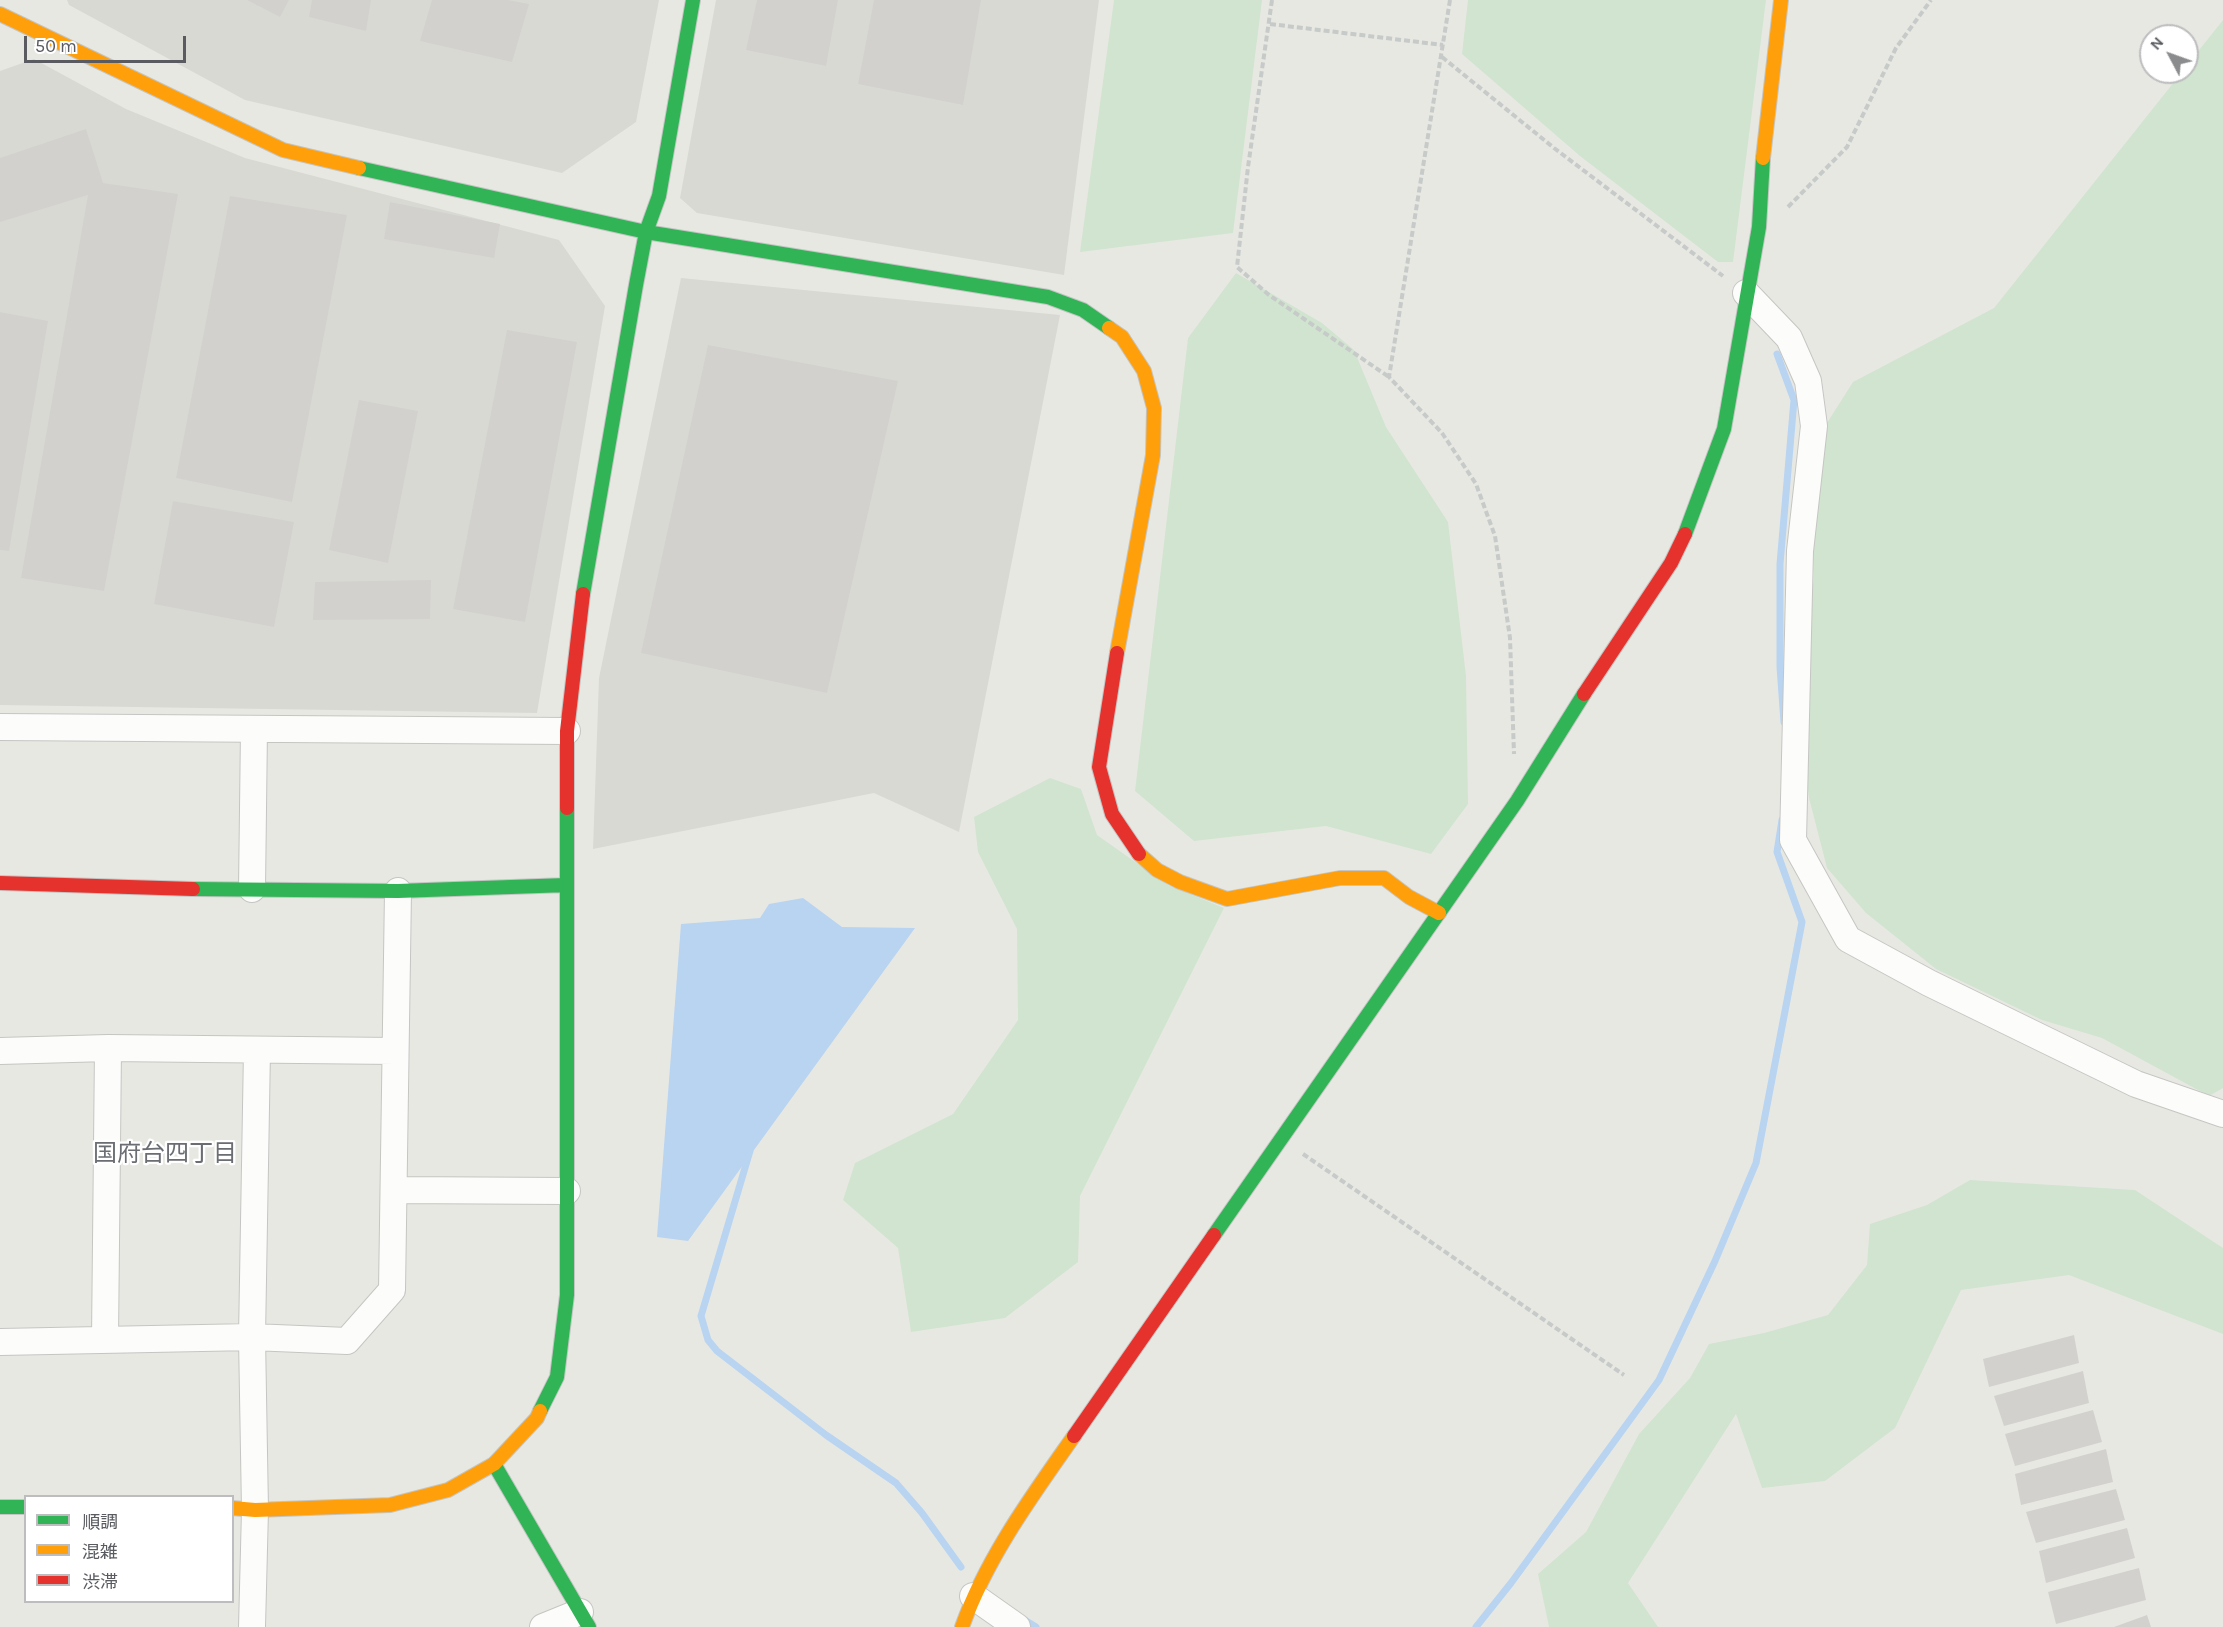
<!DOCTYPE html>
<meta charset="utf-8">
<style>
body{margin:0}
#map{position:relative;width:2223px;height:1627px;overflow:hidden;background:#e8e8e3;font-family:Karla,"Noto Sans JP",sans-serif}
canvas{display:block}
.legend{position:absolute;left:24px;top:1495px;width:210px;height:108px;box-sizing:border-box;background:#fff;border:2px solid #bdbdbf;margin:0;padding:8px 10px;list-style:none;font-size:18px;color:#595b60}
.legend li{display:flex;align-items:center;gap:12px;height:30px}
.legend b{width:30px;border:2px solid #bdbdbf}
.north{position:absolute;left:2139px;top:24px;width:60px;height:60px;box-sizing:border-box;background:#fff;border:2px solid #bdbdbf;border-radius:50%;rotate:311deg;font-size:16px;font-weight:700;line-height:24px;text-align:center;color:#595b60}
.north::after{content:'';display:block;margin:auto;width:21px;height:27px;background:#8b8c8e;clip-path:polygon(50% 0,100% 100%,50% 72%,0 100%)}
.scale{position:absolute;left:24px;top:36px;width:162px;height:27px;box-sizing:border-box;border:3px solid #595b60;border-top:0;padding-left:8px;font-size:18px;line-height:21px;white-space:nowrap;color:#595b60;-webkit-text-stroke:4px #fff;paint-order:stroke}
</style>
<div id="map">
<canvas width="2223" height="1627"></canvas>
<ul class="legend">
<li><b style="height:8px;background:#30b455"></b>順調</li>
<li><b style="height:8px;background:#ff9f0a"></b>混雑</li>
<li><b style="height:8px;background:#e5322d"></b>渋滞</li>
</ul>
<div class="north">N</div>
<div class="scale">50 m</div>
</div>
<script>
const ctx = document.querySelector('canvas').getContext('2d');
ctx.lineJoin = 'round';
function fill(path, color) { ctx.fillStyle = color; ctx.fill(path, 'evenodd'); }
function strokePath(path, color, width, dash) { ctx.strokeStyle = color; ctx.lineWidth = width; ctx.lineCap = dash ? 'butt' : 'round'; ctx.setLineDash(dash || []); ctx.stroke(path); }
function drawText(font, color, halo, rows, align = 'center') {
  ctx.font = font + ' Karla,"Noto Sans JP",sans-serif'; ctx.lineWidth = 4.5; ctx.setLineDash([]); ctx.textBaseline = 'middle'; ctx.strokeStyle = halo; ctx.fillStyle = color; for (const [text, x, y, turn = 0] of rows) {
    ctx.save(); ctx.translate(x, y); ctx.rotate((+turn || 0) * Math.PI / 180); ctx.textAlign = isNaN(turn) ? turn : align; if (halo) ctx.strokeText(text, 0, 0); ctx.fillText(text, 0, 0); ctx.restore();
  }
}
const industrial = new Path2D(`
 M67 0H659L636 122 562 173 245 100 69 5Z
 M716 0H1099L1064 275 697 213 680 198Z
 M34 59 126 109 245 158 559 240 605 306 537 713 0 705V71Z
 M681 278 1060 315 959 832 874 793 593 849 599 678Z`);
const green = new Path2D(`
 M1114 0H1262L1233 233 1080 252Z
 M1468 0H1766L1733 262H1718L1580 156 1462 54Z
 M2223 20V1088L2209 1096 2102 1038 2042 1020 1936 969 1866 913 1827 868 1809 798 1798 719 1814 577 1813 445 1853 382 1994 308 2182 72H2187V65Z
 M1236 273 1322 323 1354 350 1386 427 1448 522 1466 676 1468 804 1431 854 1326 826 1194 841 1135 791 1188 338Z
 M1050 778 1081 789 1097 835 1168 885 1224 908 1080 1196 1078 1262 1005 1318 911 1332 898 1248 843 1200 855 1163 953 1114 1018 1020 1017 929 978 852 974 817Z
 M1970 1180 2135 1190 2223 1248V1334L2069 1275 1961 1290 1895 1428 1825 1481 1762 1488 1736 1414 1628 1583 1658 1627H1549L1538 1574 1586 1532 1639 1434 1690 1378 1709 1344 1764 1333 1828 1315 1867 1265 1870 1224 1927 1205Z`);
const water = new Path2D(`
 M803 898 842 927 915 928 688 1241 657 1237 681 924 760 918 769 904Z`);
const stream = new Path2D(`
 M1777 354 1794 400 1780 564V667L1784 722
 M750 1151 701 1316 708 1340 717 1351 826 1435 896 1483 922 1513 961 1567
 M1023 1619 1036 1627
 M1476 1627 1511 1583 1659 1380 1715 1261 1756 1163 1802 922 1777 852 1782 820`);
const building = new Path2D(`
 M247 0H289L280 17Z
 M312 0H371L366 31 309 17Z
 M432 0H508L529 4 512 62 420 41Z
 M757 0H838L826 66 746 50Z
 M874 0H981L963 105 858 84Z
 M86 129 103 183 178 194 104 591 21 578 88 195 0 222V158Z
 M230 196 347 215 292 502 176 478Z
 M390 202 500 224 494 258 384 239Z
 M0 312 48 321 9 551 0 550Z
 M507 330 577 342 525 622 453 609Z
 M708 345 898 381 827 693 641 653Z
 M359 400 418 411 388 563 329 550Z
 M173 501 294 522 274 627 154 604Z
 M431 580 430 619 313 620 315 582Z
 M2074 1335 2079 1363 1989 1387 1983 1359Z
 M2083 1371 2089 1403 2004 1426 1994 1396Z
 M2093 1410 2102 1442 2015 1466 2005 1434Z
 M2106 1449 2113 1482 2021 1505 2015 1474Z
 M2116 1489 2125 1520 2036 1543 2026 1512Z
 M2127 1528 2135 1558 2046 1583 2039 1551Z
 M2139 1568 2146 1600 2056 1624 2048 1592Z
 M2147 1615 2151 1627H2114Z`);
const path = new Path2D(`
 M1272 0 1248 167 1237 267 1269 295 1389 377
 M1450 0 1389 377 1442 433 1476 484 1495 536 1510 638 1514 754
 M1270 24 1443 45
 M1442 57 1554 148 1723 276
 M1788 207 1847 147 1896 48 1931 0
 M1303 1154 1624 1375`);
const street = new Path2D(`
 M1746 293 1789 338 1808 381 1814 426 1800 551 1793 840 1848 939 1929 983 2136 1084 2223 1114
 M0 727 567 731
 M252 889 254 729
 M0 1051 108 1048 395 1051
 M394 1190 567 1191
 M105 1339 108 1048
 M0 1342 252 1337 347 1341 392 1290 398 891
 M973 1596 1017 1627
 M252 1627 255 1510 252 1337 257 1050
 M543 1627 580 1612`);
const fast = new Path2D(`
 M359 168 646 232 1048 297 1083 310 1109 328
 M1685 534 1724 429 1759 227 1763 158
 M583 594 636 285 646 232 659 196 693 0
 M193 889 398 891 567 885
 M1214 1235 1517 801 1584 694
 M540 1411 557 1377 567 1295V808
 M494 1464 589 1627
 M0 1507H26`);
const slow = new Path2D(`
 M0 14 283 150 359 168
 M1763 158 1781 0
 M1109 328 1122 337 1144 371 1154 408 1153 455 1117 653
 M1139 854 1157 870 1180 882 1227 899 1340 878H1384L1409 897 1439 913
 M232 1508 255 1510 390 1505 448 1490 494 1464 537 1418 540 1411
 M962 1627C987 1557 1032 1496 1074 1436`);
const jam = new Path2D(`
 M1117 653 1099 767 1112 814 1139 854
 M1584 694 1671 563 1685 534
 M567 808V731L583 594
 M0 883 193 889
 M1074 1436 1214 1235`);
const neighbourhoodNames = [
 ["国府台四丁目",165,1154]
];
fill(industrial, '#d9d9d4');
fill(green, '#d1e4d0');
fill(water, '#b8d4f1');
strokePath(stream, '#b8d4f1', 7);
fill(building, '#d2d1ce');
strokePath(street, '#c5c5c3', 28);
strokePath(fast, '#c5c5c4', 16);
strokePath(slow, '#c5c5c4', 16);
strokePath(jam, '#c5c5c4', 16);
strokePath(path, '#c6cac8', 4, [6, 3]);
strokePath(street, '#fcfcfb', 26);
strokePath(fast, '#30b455', 14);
strokePath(slow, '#ff9f0a', 14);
strokePath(jam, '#e5322d', 14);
drawText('24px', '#6a6d72', '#fff', neighbourhoodNames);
</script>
